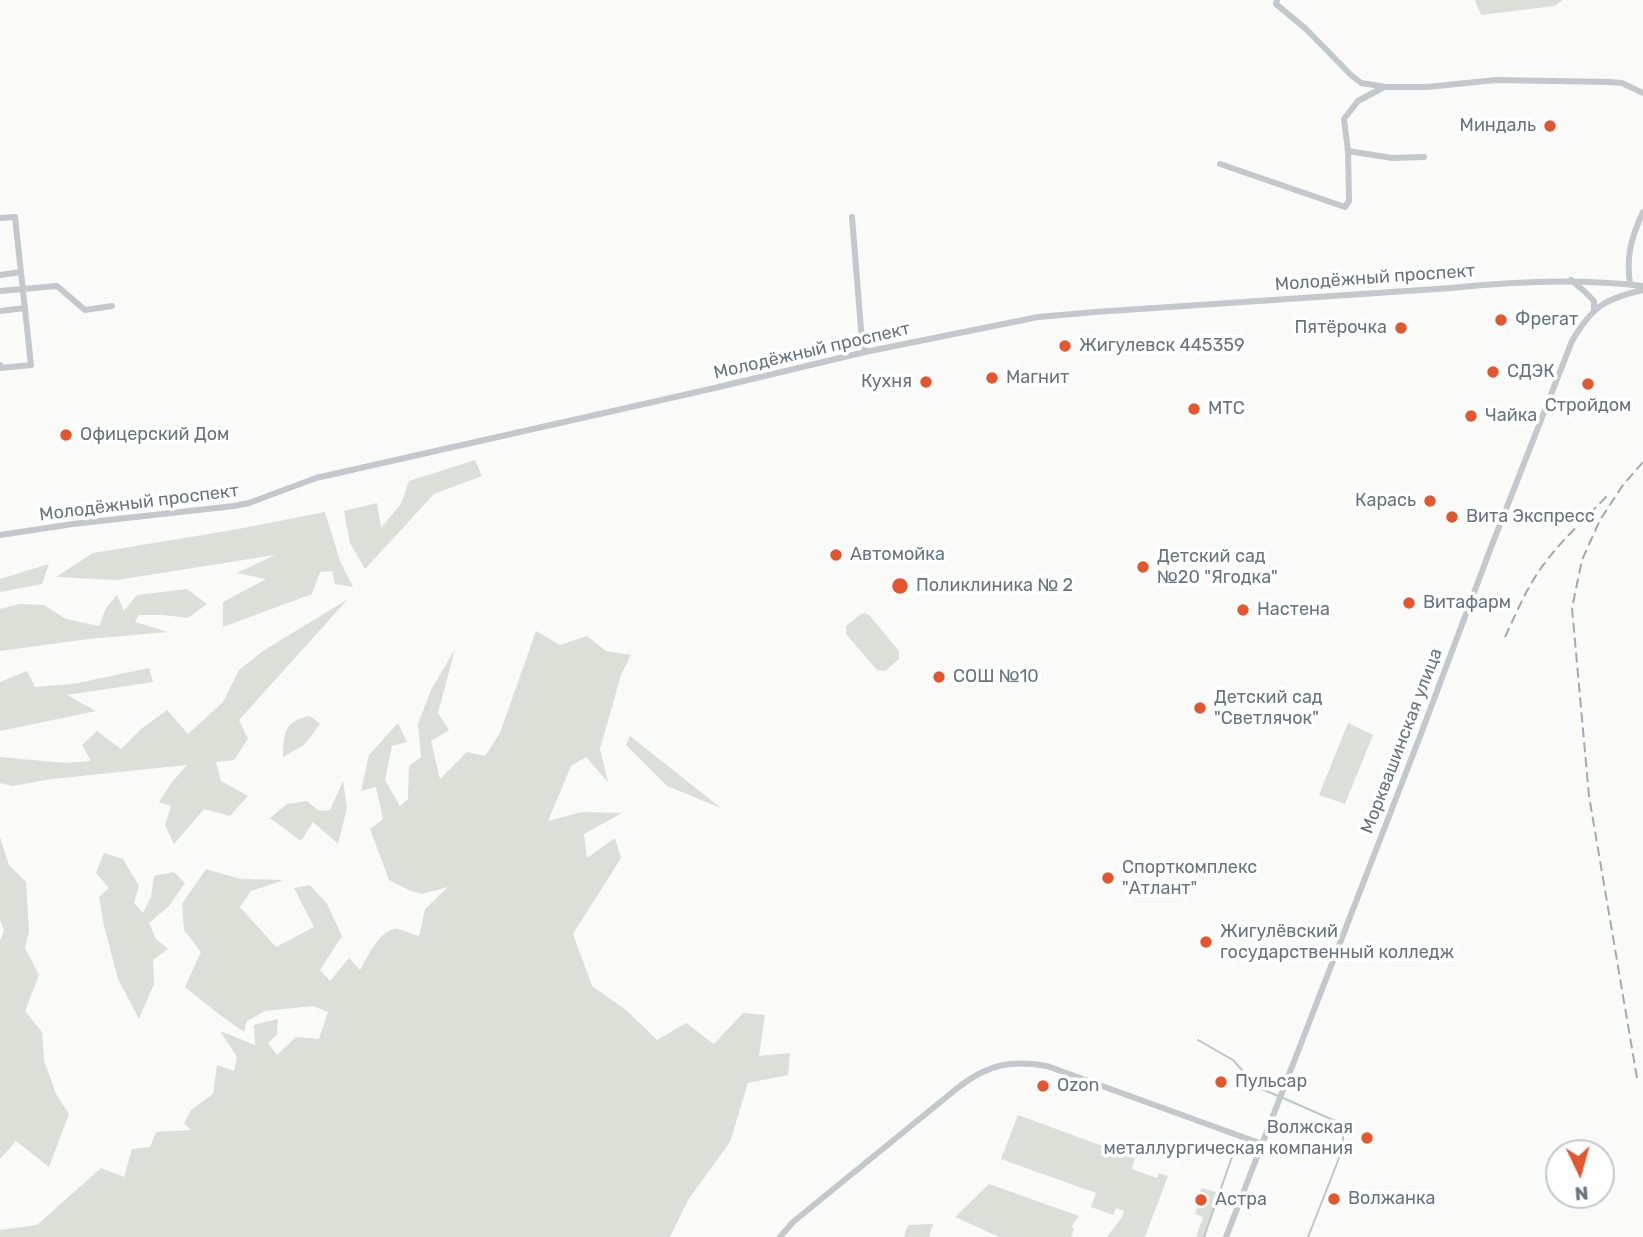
<!DOCTYPE html>
<meta charset="utf-8">
<style>
body{margin:0}
#map{position:relative;width:1643px;height:1237px;overflow:hidden;background:#fafaf8;font-family:Rubik,sans-serif}
canvas{display:block}
.north{position:absolute;left:1545px;top:1139px;width:70px;height:70px;box-sizing:border-box;background:#fff;border:2px solid #c1c8cd;border-radius:50%;rotate:175deg;font-size:19px;font-weight:700;line-height:28px;text-align:center;color:#657683}
.north::after{content:'';display:block;margin:auto;width:24px;height:32px;background:#e4572e;clip-path:polygon(50% 0,100% 100%,50% 72%,0 100%)}
</style>
<div id="map">
<canvas width="1643" height="1237"></canvas>
<div class="north">N</div>
</div>
<script>
const ctx = document.querySelector('canvas').getContext('2d');
ctx.lineJoin = 'round';
function fill(path, color) { ctx.fillStyle = color; ctx.fill(path, 'evenodd'); }
function strokePath(path, color, width, dash) { ctx.strokeStyle = color; ctx.lineWidth = width; ctx.lineCap = dash ? 'butt' : 'round'; ctx.setLineDash(dash || []); ctx.stroke(path); }
function drawText(font, color, halo, rows, align = 'center') {
  ctx.font = font + ' Rubik,sans-serif'; ctx.lineWidth = 7; ctx.setLineDash([]); ctx.textBaseline = 'middle'; ctx.strokeStyle = halo; ctx.fillStyle = color; for (const [text, x, y, turn = 0] of rows) {
    ctx.save(); ctx.translate(x, y); ctx.rotate((+turn || 0) * Math.PI / 180); ctx.textAlign = isNaN(turn) ? turn : align; if (halo) ctx.strokeText(text, 0, 0); ctx.fillText(text, 0, 0); ctx.restore();
  }
}
const green = new Path2D(`
 M1475 0H1563L1554 6 1481 15Z
 M475 460 482 476 434 494 365 569 350 543 344 511 377 503 381 528 401 504 409 481Z
 M325 512 340 561 353 587 335 584 332 571 320 572 312 594 223 627V602L266 579 237 573 275 555 117 580 56 577 93 553 233 530Z
 M49 564 42 584 0 592V579Z
 M187 589 207 604 188 618 164 615H139L135 622 168 632 88 639 0 651V609L20 604 44 605 66 619 99 626 106 608 117 595 124 611 137 595Z
 M348 599 239 720 248 739 234 760 216 762 221 781 248 796 230 816 204 809 174 844 165 825 171 806 159 802 172 782 187 765 52 779 12 786 0 783V757L66 763 91 761 82 745 97 731 121 749 141 729 167 710 188 734 223 702 239 670 263 651Z
 M865 613 869 615 899 651V659L885 671 877 670 846 634V626L861 614Z
 M536 631 560 645 587 636 606 651 631 655 621 675 600 749 608 782 586 757 571 766 548 821 582 812 622 813 584 834 587 858 615 838 621 858 573 934 592 986 626 1010 657 1040 686 1023 714 1044 743 1013 765 1015 759 1056 790 1053 788 1075 748 1083 730 1142 688 1200 670 1237H0V1230L37 1225 101 1168 124 1177 132 1149 150 1147 156 1132 191 1130 184 1123 191 1110 213 1094 217 1065 234 1071 237 1057 220 1031 255 1045 254 1025 278 1019 277 1035 268 1043 277 1055 296 1037 319 1039 328 1012 313 1006 265 1011 247 1021 244 1032 220 1015 185 987 201 952 184 930 182 904 206 869 240 879 284 880 251 891 240 907 276 947 314 927 294 888 310 885 327 904 342 936 320 970 330 981 349 958 360 970C368 957 379 929 397 929 404 930 412 934 419 936L425 909 448 887 422 894 411 891 389 880 370 829 383 819 376 787 361 791 369 755 398 723 407 742 392 746 385 780 400 806 408 799 409 766 421 757 418 724 431 690 455 649 438 713 449 730 431 741 440 779 467 752 485 756 500 733Z
 M149 668 153 682 67 695 96 711 0 731V682L27 671 35 687 73 684Z
 M310 716 320 724 304 745 283 757C284 733 283 721 310 716Z
 M1348 723 1373 735 1345 804 1319 795Z
 M630 736 721 808 667 786 626 745Z
 M343 781 347 808 338 844 313 822 301 841 270 818 287 804 307 801 319 811 330 810Z
 M0 837 9 865 26 882 29 931 25 948 39 975 25 1011 42 1032 44 1060 56 1094 69 1114 49 1167 16 1141 0 1159V941L4 930 0 920Z
 M104 853 123 859 139 886 134 903 143 913 151 897 154 876 174 872 185 883 169 906 149 923 156 939 168 949 153 960 154 984 139 1019 118 979 104 926 99 897 109 888 96 873Z
 M1018 1115 1135 1158 1132 1169 1157 1178 1159 1173 1168 1176 1145 1237H1107L1122 1217 1124 1211 1116 1208 1113 1215 1091 1207 1096 1193 1001 1159Z
 M989 1184 1079 1216 1071 1227 1074 1228 1071 1237H999L955 1217Z
 M1202 1188 1219 1193 1204 1237H1196L1203 1217 1195 1214 1198 1205 1203 1206 1206 1198 1198 1195Z
 M933 1224 929 1237H904L908 1225Z`);
const stream = new Path2D(`
 M1198 1040 1233 1060 1257 1087 1278 1096
 M1283 1098 1340 1123 1343 1127V1148L1308 1237
 M1204 1237 1233 1154`);
const street = new Path2D(`
 M1277 0 1276 4 1306 29 1351 75 1361 83 1386 87H1427L1496 80 1610 82 1622 83 1643 93
 M1348 151 1392 158 1424 157
 M1220 164 1345 207 1349 201 1348 151 1344 119 1358 101 1384 87
 M852 217 861 329 865 352
 M0 218 15 217 31 365 0 368V365
 M0 275 21 272
 M1571 280 1583 290 1594 301V310
 M1630 284C1626 256 1631 238 1643 212
 M0 291 57 286 85 310 112 306
 M0 311 25 308
 M0 535 73 524 234 506 249 503 316 478 706 390 865 352 1038 317 1095 312 1451 288C1515 281 1578 278 1643 286
 M780 1237 793 1222 960 1086C989 1064 1011 1060 1047 1066L1262 1144
 M1226 1237 1419 739 1490 550 1572 341C1592 307 1604 299 1643 290`);
const rail = new Path2D(`
 M1505 637C1515 616 1524 594 1537 574 1556 545 1583 521 1607 496
 M1637 1078 1589 796 1572 608 1582 560 1600 520 1623 485 1643 462`);
const markers = [
 [1550,126,7,"#e4572e"],
 [1501,320,7,"#e4572e"],
 [1401,328,7,"#e4572e"],
 [1065,346,7,"#e4572e"],
 [1493,372,7,"#e4572e"],
 [992,378,7,"#e4572e"],
 [926,382,7,"#e4572e"],
 [1588,384,7,"#e4572e"],
 [1194,409,7,"#e4572e"],
 [1471,416,7,"#e4572e"],
 [66,435,7,"#e4572e"],
 [1430,501,7,"#e4572e"],
 [1452,517,7,"#e4572e"],
 [836,555,7,"#e4572e"],
 [1143,567,7,"#e4572e"],
 [900,586,9,"#e4572e"],
 [1409,603,7,"#e4572e"],
 [1243,610,7,"#e4572e"],
 [939,677,7,"#e4572e"],
 [1200,708,7,"#e4572e"],
 [1108,878,7,"#e4572e"],
 [1206,942,7,"#e4572e"],
 [1221,1082,7,"#e4572e"],
 [1043,1086,7,"#e4572e"],
 [1367,1138,7,"#e4572e"],
 [1334,1199,7,"#e4572e"],
 [1201,1200,7,"#e4572e"]
];
const poiNames = [
 ["Миндаль",1536,126,"right"],
 ["Фрегат",1515,320],
 ["Пятёрочка",1387,328,"right"],
 ["Жигулевск 445359",1079,346],
 ["СДЭК",1507,372],
 ["Магнит",1006,378],
 ["Кухня",912,382,"right"],
 ["Стройдом",1588,406,"center"],
 ["МТС",1208,409],
 ["Чайка",1485,416],
 ["Офицерский Дом",80,435],
 ["Карась",1416,501,"right"],
 ["Вита Экспресс",1466,517],
 ["Автомойка",850,555],
 ["Детский сад",1157,557],
 ["№20 \"Ягодка\"",1157,578],
 ["Поликлиника № 2",916,586],
 ["Витафарм",1423,603],
 ["Настена",1257,610],
 ["СОШ №10",953,677],
 ["Детский сад",1214,698],
 ["\"Светлячок\"",1214,719],
 ["Спорткомплекс",1122,868],
 ["\"Атлант\"",1122,889],
 ["Жигулёвский",1220,932],
 ["государственный колледж",1220,953],
 ["Пульсар",1235,1082],
 ["Ozon",1057,1086],
 ["Волжская",1353,1128,"right"],
 ["металлургическая компания",1353,1149,"right"],
 ["Волжанка",1348,1199],
 ["Астра",1215,1200]
];
const streetNames = [
 ["Молодёжный проспект",1375,278,-4],
 ["Молодёжный проспект",812,351,-13],
 ["Молодёжный проспект",139,503,-7],
 ["Морквашинская улица",1402,741,-69]
];
fill(green, '#dadfd7');
strokePath(stream, '#bbc7cb', 2);
strokePath(street, '#c3c8cc', 6);
strokePath(rail, '#a2aab0', 2, [10, 5]);
for (const [x, y, r, color] of markers) { const dot = new Path2D(); dot.arc(x, y, r, 0, 2 * Math.PI); ctx.fillStyle = color; ctx.fill(dot); strokePath(dot, '#fff', 2.5); }
drawText('18px', '#657683', '#fff', poiNames, 'left');
drawText('18px', '#657683', '#fff', streetNames);
</script>
